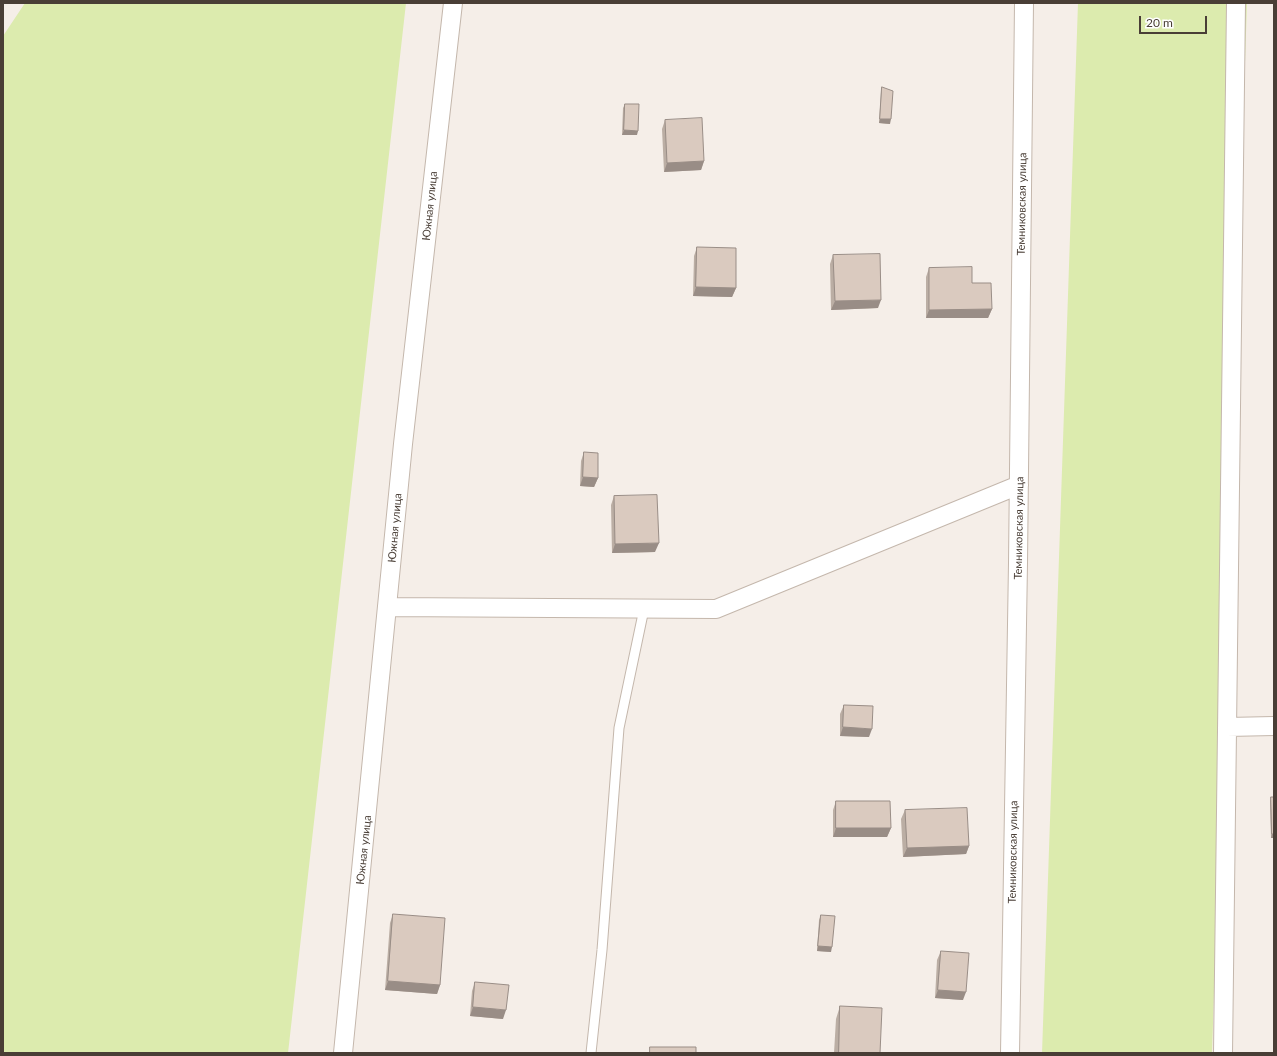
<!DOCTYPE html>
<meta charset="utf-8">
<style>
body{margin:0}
#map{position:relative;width:1277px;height:1056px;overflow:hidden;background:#f5eee8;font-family:Lato,sans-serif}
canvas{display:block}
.frame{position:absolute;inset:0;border:4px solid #493e36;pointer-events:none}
.scale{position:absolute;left:1139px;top:16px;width:68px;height:18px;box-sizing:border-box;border:2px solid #493e36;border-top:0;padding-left:5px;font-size:12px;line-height:14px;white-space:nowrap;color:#493e36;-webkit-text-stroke:3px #fff;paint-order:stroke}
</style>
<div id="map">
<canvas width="1277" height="1056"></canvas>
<div class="frame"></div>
<div class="scale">20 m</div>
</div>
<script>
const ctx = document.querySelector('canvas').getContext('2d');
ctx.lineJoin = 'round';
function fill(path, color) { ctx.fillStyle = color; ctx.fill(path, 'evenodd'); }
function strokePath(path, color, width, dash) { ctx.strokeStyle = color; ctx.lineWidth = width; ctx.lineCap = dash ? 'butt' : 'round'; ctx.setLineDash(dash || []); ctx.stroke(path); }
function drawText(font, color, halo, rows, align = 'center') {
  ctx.font = font + ' Lato,sans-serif'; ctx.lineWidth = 3; ctx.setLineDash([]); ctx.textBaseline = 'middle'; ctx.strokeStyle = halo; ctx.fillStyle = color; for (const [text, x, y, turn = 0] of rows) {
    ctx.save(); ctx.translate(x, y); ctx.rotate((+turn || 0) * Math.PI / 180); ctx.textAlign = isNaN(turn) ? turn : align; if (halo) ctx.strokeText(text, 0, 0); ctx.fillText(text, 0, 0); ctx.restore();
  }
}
const green = new Path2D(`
 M25 3H406L288 1053H3V36Z
 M1078 3H1247L1212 1053H1042Z`);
const lane = new Path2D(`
 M591 1053 602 950 619 728 644 609`);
const street = new Path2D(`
 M387 607 716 609 1019 485
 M1227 727 1274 726
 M343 1053 403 444 453 3
 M1010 1053 1018 563 1024 3
 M1223 1053 1236 3`);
const wall = new Path2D(`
 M882 87 890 124 879 123 881 92Z
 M625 104 637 135H622L623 108Z
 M665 120 704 161 701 170 664 172 662 129Z
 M697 247 736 288 732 297 693 296 694 256Z
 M833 255 878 308 831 310 830 264Z
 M929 268 972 283 992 309 988 318H926V277Z
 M584 452 598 478 594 487 580 486 581 461Z
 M614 496 655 552 612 553 611 505Z
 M844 705 869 737 840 736V714Z
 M1271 797 1274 838H1271L1270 801Z
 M836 801 891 828 887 837H833V810Z
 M905 810 969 846 966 854 903 857 901 819Z
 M393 914 440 985 437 994 385 990 390 923Z
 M821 915 831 952 817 951 819 920Z
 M941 951 963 1000 935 998 937 960Z
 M475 982 503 1019 470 1016 472 991Z
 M840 1006 880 1053H834L836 1019Z`);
const shadedWall = new Path2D(`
 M880 119H891L890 124 879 123Z
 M624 130 638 131 637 135H622Z
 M704 161 701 170 664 172 667 163Z
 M696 287 736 288 732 297 693 296Z
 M881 300 878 308 831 310 835 301Z
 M992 309 988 318H926L929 310Z
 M583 477 598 478 594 487 580 486Z
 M659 543 655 552 612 553 615 544Z
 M843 727 872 729 869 737 840 736Z
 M836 828H891L887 837H833Z
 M1272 834H1274V838H1271Z
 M969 846 966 854 903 857 907 848Z
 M818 946 832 947 831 952 817 951Z
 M388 981 440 985 437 994 385 990Z
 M938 990 966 992 963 1000 935 998Z
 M473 1007 506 1010 503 1019 470 1016Z`);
const building = new Path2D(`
 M882 87 893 91 891 119H880Z
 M625 104H639L638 131 624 130Z
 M702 118 704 161 667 163 665 120Z
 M697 247 736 248V288L696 287Z
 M880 254 881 300 835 301 833 255Z
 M972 267V283H991L992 309 929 310V268Z
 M584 452 598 453V478L583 477Z
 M657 495 659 543 615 544 614 496Z
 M844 705 873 706 872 729 843 727Z
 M1271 797H1274V834H1272Z
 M836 801H890L891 828H836Z
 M967 808 969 846 907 848 905 810Z
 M393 914 445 918 440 985 388 981Z
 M821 915 835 916 832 947 818 946Z
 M941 951 969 953 966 992 938 990Z
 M475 982 509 985 506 1010 473 1007Z
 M840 1006 882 1008 880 1053H839Z
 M650 1047H696V1053H650Z`);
const streetNames = [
 ["Темниковская улица",1022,204,-89],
 ["Южная улица",430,206,-84],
 ["Южная улица",395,528,-85],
 ["Темниковская улица",1019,528,-89],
 ["Южная улица",364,850,-84],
 ["Темниковская улица",1013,852,-89]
];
fill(green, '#dcebae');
strokePath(lane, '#c4b7ac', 11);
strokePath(street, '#c4b7ac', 20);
strokePath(lane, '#fff', 9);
strokePath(street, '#fff', 18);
fill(wall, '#bbaea4');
fill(shadedWall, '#998d86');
fill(building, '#dacabf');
strokePath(building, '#998d86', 1);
drawText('11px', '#493e36', '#fff', streetNames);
</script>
